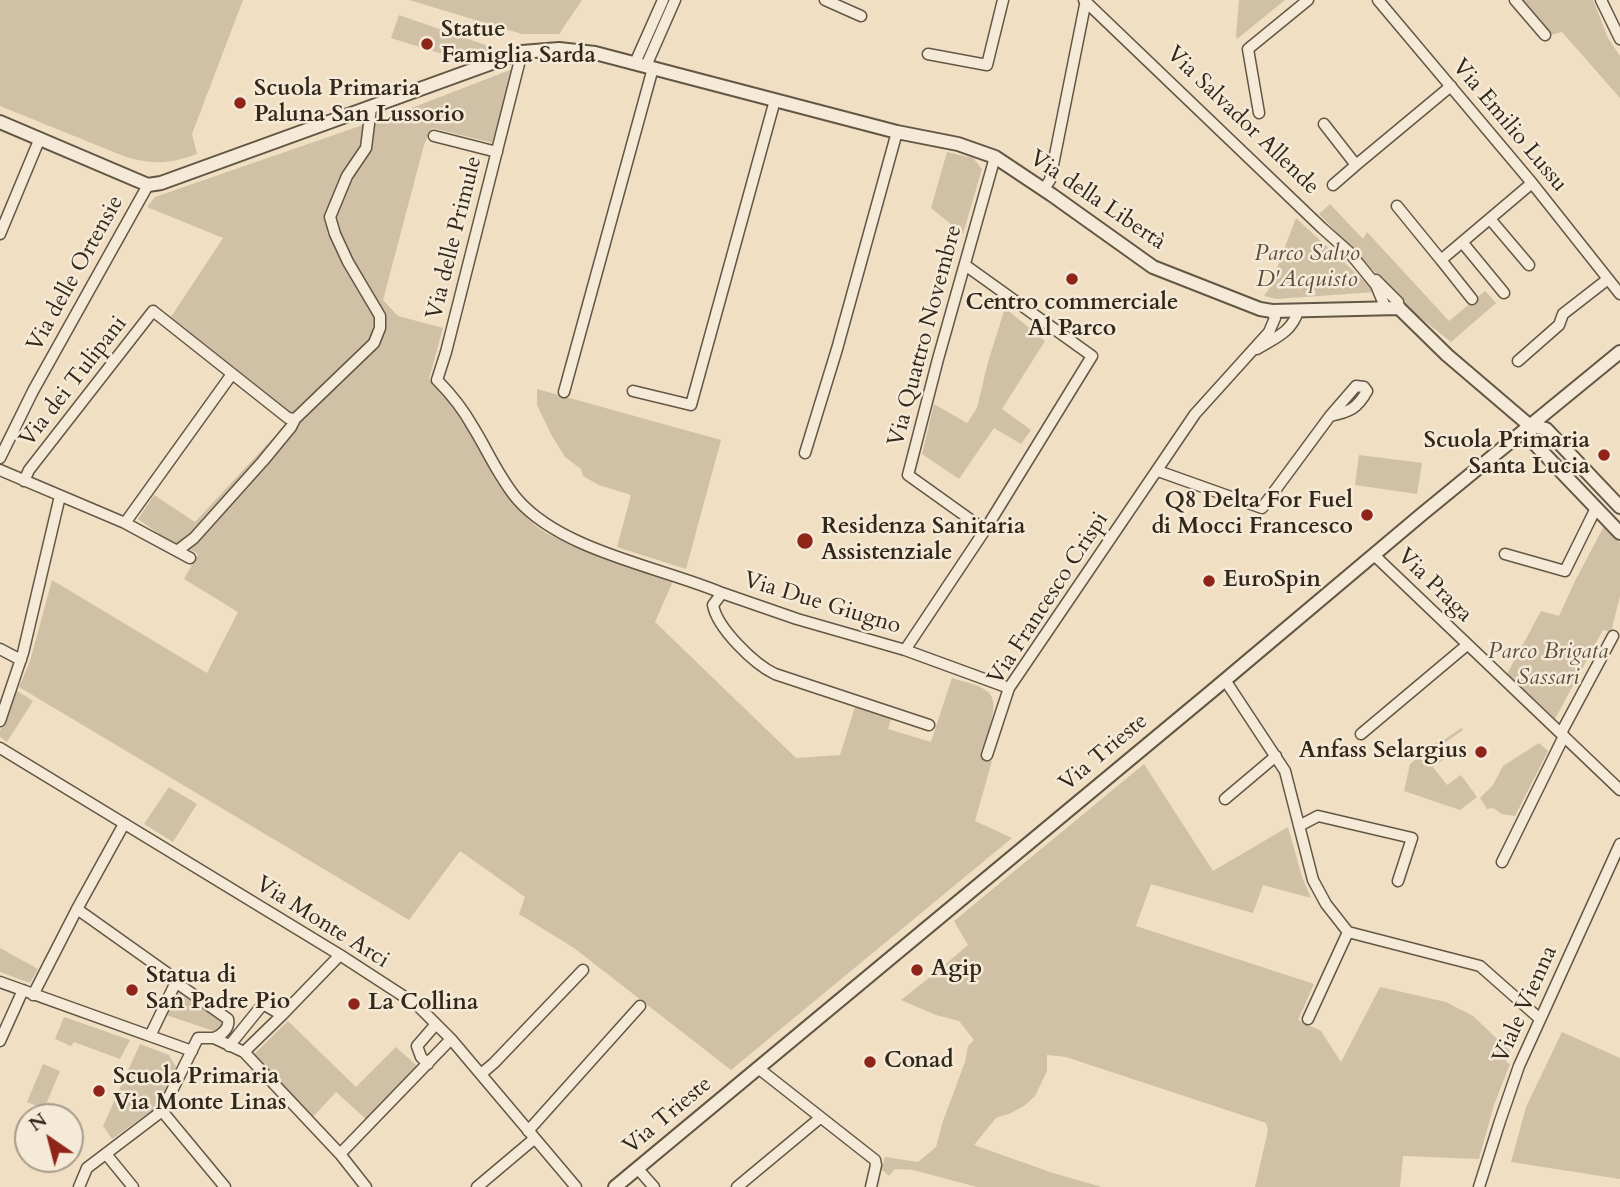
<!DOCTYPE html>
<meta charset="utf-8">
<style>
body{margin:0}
#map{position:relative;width:1620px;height:1187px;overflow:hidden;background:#f0dfc2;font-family:Cardo,serif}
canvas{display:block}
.north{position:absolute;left:14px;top:1103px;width:70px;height:70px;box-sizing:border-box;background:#f5ead7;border:2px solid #a79c8b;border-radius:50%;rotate:325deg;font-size:19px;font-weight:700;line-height:28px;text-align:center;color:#32281a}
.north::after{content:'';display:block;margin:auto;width:24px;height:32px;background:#8f2418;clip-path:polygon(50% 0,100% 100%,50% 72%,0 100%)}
</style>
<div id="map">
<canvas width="1620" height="1187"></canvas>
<div class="north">N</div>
</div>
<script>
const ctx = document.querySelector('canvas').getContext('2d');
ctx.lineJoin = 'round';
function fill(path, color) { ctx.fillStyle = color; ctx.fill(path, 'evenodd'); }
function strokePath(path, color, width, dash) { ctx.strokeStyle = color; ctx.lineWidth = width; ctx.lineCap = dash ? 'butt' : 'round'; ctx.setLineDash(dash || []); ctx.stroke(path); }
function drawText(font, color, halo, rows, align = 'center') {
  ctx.font = font + ' Cardo,serif'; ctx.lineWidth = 5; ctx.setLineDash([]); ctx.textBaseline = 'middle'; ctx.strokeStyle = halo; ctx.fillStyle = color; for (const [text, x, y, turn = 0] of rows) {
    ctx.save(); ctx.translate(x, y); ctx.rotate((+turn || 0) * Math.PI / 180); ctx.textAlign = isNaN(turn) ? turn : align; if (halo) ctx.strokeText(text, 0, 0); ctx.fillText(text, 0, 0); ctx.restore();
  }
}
const green = new Path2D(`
 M0 0H243L192 134 197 154C168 164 156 165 126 157L0 106Z
 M409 0H582L559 34H522Z
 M1239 0H1285L1237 39 1236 36Z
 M1522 0H1593L1608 38 1620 56V98L1562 32 1550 35Z
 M399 15 494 48 462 60 391 38Z
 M515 68 493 143 432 128 424 145 383 300 398 316 443 328 429 379 456 411 473 438 497 483 518 509 536 526 546 533 569 544 673 581 655 622 796 758 840 755 855 707 891 719 888 729 931 742 952 678C963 682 979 684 988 692 1002 704 985 739 980 754L992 761 975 821 1012 838 731 1070 574 948 519 914 525 897 460 851 409 920 19 687 30 661 52 580 207 673 238 612 184 579 198 554 179 544H173L138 519 154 495 195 522 287 423 292 413 171 317 223 238 147 207 155 197 409 109Z
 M947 152 973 158 982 169 963 234 931 208Z
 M1330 204 1363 239 1367 232 1449 321 1485 291 1496 303 1451 342 1412 311 1319 214Z
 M1296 218 1376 292 1276 299 1264 296 1269 289Z
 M1005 308 1045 341 1002 409 1031 430 1021 444 994 428 959 479 922 454 934 404 967 423 977 408 988 362Z
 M537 389 721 440 686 569 617 547 631 495 599 485 583 476 581 469 565 457 552 436 537 405Z
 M1359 455 1422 463 1417 494 1355 485Z
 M1604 526 1620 543V596L1611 632 1603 630 1555 719 1507 674 1541 611 1559 616 1575 581Z
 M16 690 33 701 7 742 0 737V731Z
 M1461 728 1463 730 1440 746 1447 757 1433 767 1447 785 1461 775 1477 797 1460 810 1404 791 1410 764 1442 738 1444 740Z
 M1539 743 1548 751 1515 816 1502 814 1493 808 1487 809 1480 798 1493 785 1503 766Z
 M1144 764 1213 871 1288 827 1302 877 1311 898 1263 885 1253 913 1151 884 1136 926 1314 984 1298 1020 1321 1031 1341 1062 1380 987 1446 1002 1473 1016 1510 1051 1506 1062 1510 1064 1494 1105 1479 1159 1403 1156 1400 1187H1255L1268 1130 1266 1123 1066 1057 1047 1055V1071L1035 1096 1024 1106 1011 1113 996 1118 974 1145 1053 1173 1102 1187H977L913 1170 895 1169 889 1176 881 1169 885 1157 918 1162 936 1147 943 1121 965 1062 968 1046 974 1040 959 1021 936 1015 901 1000 934 974 968 945 954 921Z
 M169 787 197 804 173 842 144 824Z
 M0 948 38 969 30 983 0 972Z
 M177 986 218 1014 225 1024 217 1032 163 1014Z
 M64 1017 130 1040 120 1059 74 1042 71 1046 55 1039Z
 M288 1021 356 1087 396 1047 417 1066 367 1120 336 1092 312 1118 252 1056Z
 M1562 1032 1620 1058V1179L1511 1162 1526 1107Z
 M140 1044 169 1055 176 1067V1075L154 1109 112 1139 103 1126Z
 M43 1064 60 1071 44 1109 27 1102Z`);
const minor = new Path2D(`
 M825 0 861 16
 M1084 0 1322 228 1349 252 1376 285 1386 309
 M1378 0 1532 183 1620 294
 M1515 0 1545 35
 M1601 0 1620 39
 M522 52 446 352 437 380C451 394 463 409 473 427 488 451 499 478 518 500 563 551 660 567 722 593
 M928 54 987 65 1003 0
 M635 63 663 0
 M646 66 675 0
 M1259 113 1248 49 1308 0
 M1324 124 1356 165 1451 86
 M434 136 497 152
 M1333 185 1356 165
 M1044 189 1050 180 1086 0
 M1397 206 1441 260 1532 183
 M1490 219 1529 265
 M0 234 40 138
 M1462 242 1504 293
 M1441 260 1472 299
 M1376 280 1398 302 1399 308
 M1257 349C1275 338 1292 332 1298 311
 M1518 361 1559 325 1563 314 1608 279
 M633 391 691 405 775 100
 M564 392 653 68
 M805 453 837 349 897 132
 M0 458 33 391 148 185
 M0 470 125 523 190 558
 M1158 471 1262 508 1330 416 1356 386 1364 387 1367 391C1357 409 1349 412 1330 416
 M24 481 29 470 153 311 288 418 295 419 374 343 380 328V316L348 262 335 234 330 217 347 176 366 148 371 108
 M125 523 232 374
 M985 530 908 475 938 359 995 157
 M177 551 194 538 263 461 291 427 295 419
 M1505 554 1565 571 1596 508
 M1374 555 1620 790
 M0 649 21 660
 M905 650 985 530 1092 356 965 265
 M1225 680 1285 771 1313 880 1326 904 1348 932 1480 966 1540 1019
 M0 721 23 653 60 496
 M929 725 775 674C754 664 717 628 713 605L722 593 797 619 905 650 1009 688
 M1561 733 1613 636
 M1361 734 1467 645
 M0 748 340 955 417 1005 451 1039 576 1187
 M987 755 1009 688 1195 414 1269 332 1275 318 1272 311
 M1225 799 1276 756
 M1299 826 1318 816 1412 838 1398 881
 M1502 862 1564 736
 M77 909 170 975 174 981 228 1019C230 1028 222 1035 214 1038
 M0 982 192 1051
 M33 995 77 909 124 824
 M1308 1019 1348 932
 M150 1036 176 982
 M0 1041 23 990
 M229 1046 263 1004 282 1015 340 955
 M244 1052 282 1015
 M428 1064 421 1057 417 1046 436 1024
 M758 1068 875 1160 876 1165 871 1187
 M481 1074 494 1063 583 970
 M162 1111 225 1187
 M528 1131 640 1006
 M106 1154 133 1187
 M340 1154 451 1039
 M638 1169 654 1187
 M79 1187 87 1168 162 1111 198 1038H214L244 1052 340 1154 366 1187
 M477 1187 534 1139
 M737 1187 820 1118
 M1479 1187 1500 1121 1519 1066 1620 844`);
const tertiary = new Path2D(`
 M0 122 148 185 161 183 522 52 559 49 595 53 897 132 958 144 995 157 1052 195 1153 267 1260 309 1272 311 1399 308 1447 355 1529 425 1546 429 1620 507
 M1529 425 1531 440 1620 533
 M615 1187 1212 691 1421 515 1620 352`);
const markers = [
 [427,44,7,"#8f2418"],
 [240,103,7,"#8f2418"],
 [1072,279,7,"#8f2418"],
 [1604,455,7,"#8f2418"],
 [1367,515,7,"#8f2418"],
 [805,541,9,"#8f2418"],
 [1209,581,7,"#8f2418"],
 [1481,752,7,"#8f2418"],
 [917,970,7,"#8f2418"],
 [132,990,7,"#8f2418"],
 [354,1004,7,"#8f2418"],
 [870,1062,7,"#8f2418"],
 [99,1091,7,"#8f2418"]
];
const poiNames = [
 ["Statue",441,31],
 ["Famiglia Sarda",441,57],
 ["Scuola Primaria",254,90],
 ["Paluna San Lussorio",254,116],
 ["Centro commerciale",1072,304,"center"],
 ["Al Parco",1072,330,"center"],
 ["Scuola Primaria",1590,442,"right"],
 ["Santa Lucia",1590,468,"right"],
 ["Q8 Delta For Fuel",1353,502,"right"],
 ["di Mocci Francesco",1353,528,"right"],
 ["Residenza Sanitaria",821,528],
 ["Assistenziale",821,554],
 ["EuroSpin",1223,581],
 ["Anfass Selargius",1467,752,"right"],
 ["Agip",931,970],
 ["Statua di",146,977],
 ["San Padre Pio",146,1003],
 ["La Collina",368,1004],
 ["Conad",884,1062],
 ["Scuola Primaria",113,1078],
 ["Via Monte Linas",113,1104]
];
const streetNames = [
 ["Via Salvador Allende",1242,121,44],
 ["Via Emilio Lussu",1509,126,50],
 ["Via della Libertà",1097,201,34],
 ["Via delle Primule",455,238,-76],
 ["Via delle Ortensie",76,274,-61],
 ["Via Quattro Novembre",926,336,-75],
 ["Via dei Tulipani",74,382,-52],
 ["Via Praga",1434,586,44],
 ["Via Francesco Crispi",1049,599,-57],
 ["Via Due Giugno",822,604,17],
 ["Via Trieste",1104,753,-40],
 ["Via Monte Arci",322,923,32],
 ["Viale Vienna",1526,1005,-66],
 ["Via Trieste",668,1116,-40]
];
const parkNames = [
 ["Parco Salvo",1307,255],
 ["D'Acquisto",1307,281],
 ["Parco Brigata",1548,653],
 ["Sassari",1548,679]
];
fill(green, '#d0c0a5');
strokePath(minor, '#625644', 13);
strokePath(tertiary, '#625644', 16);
strokePath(minor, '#f5ead7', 10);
strokePath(tertiary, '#f5ead7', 12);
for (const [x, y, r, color] of markers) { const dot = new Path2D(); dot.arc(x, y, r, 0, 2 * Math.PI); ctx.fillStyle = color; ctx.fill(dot); strokePath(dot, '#f5ead7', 2.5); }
drawText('bold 23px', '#32281a', '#f5ead7', poiNames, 'left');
drawText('23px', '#32281a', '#f5ead7', streetNames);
drawText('italic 23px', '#5a4e3d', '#f5ead7', parkNames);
</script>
